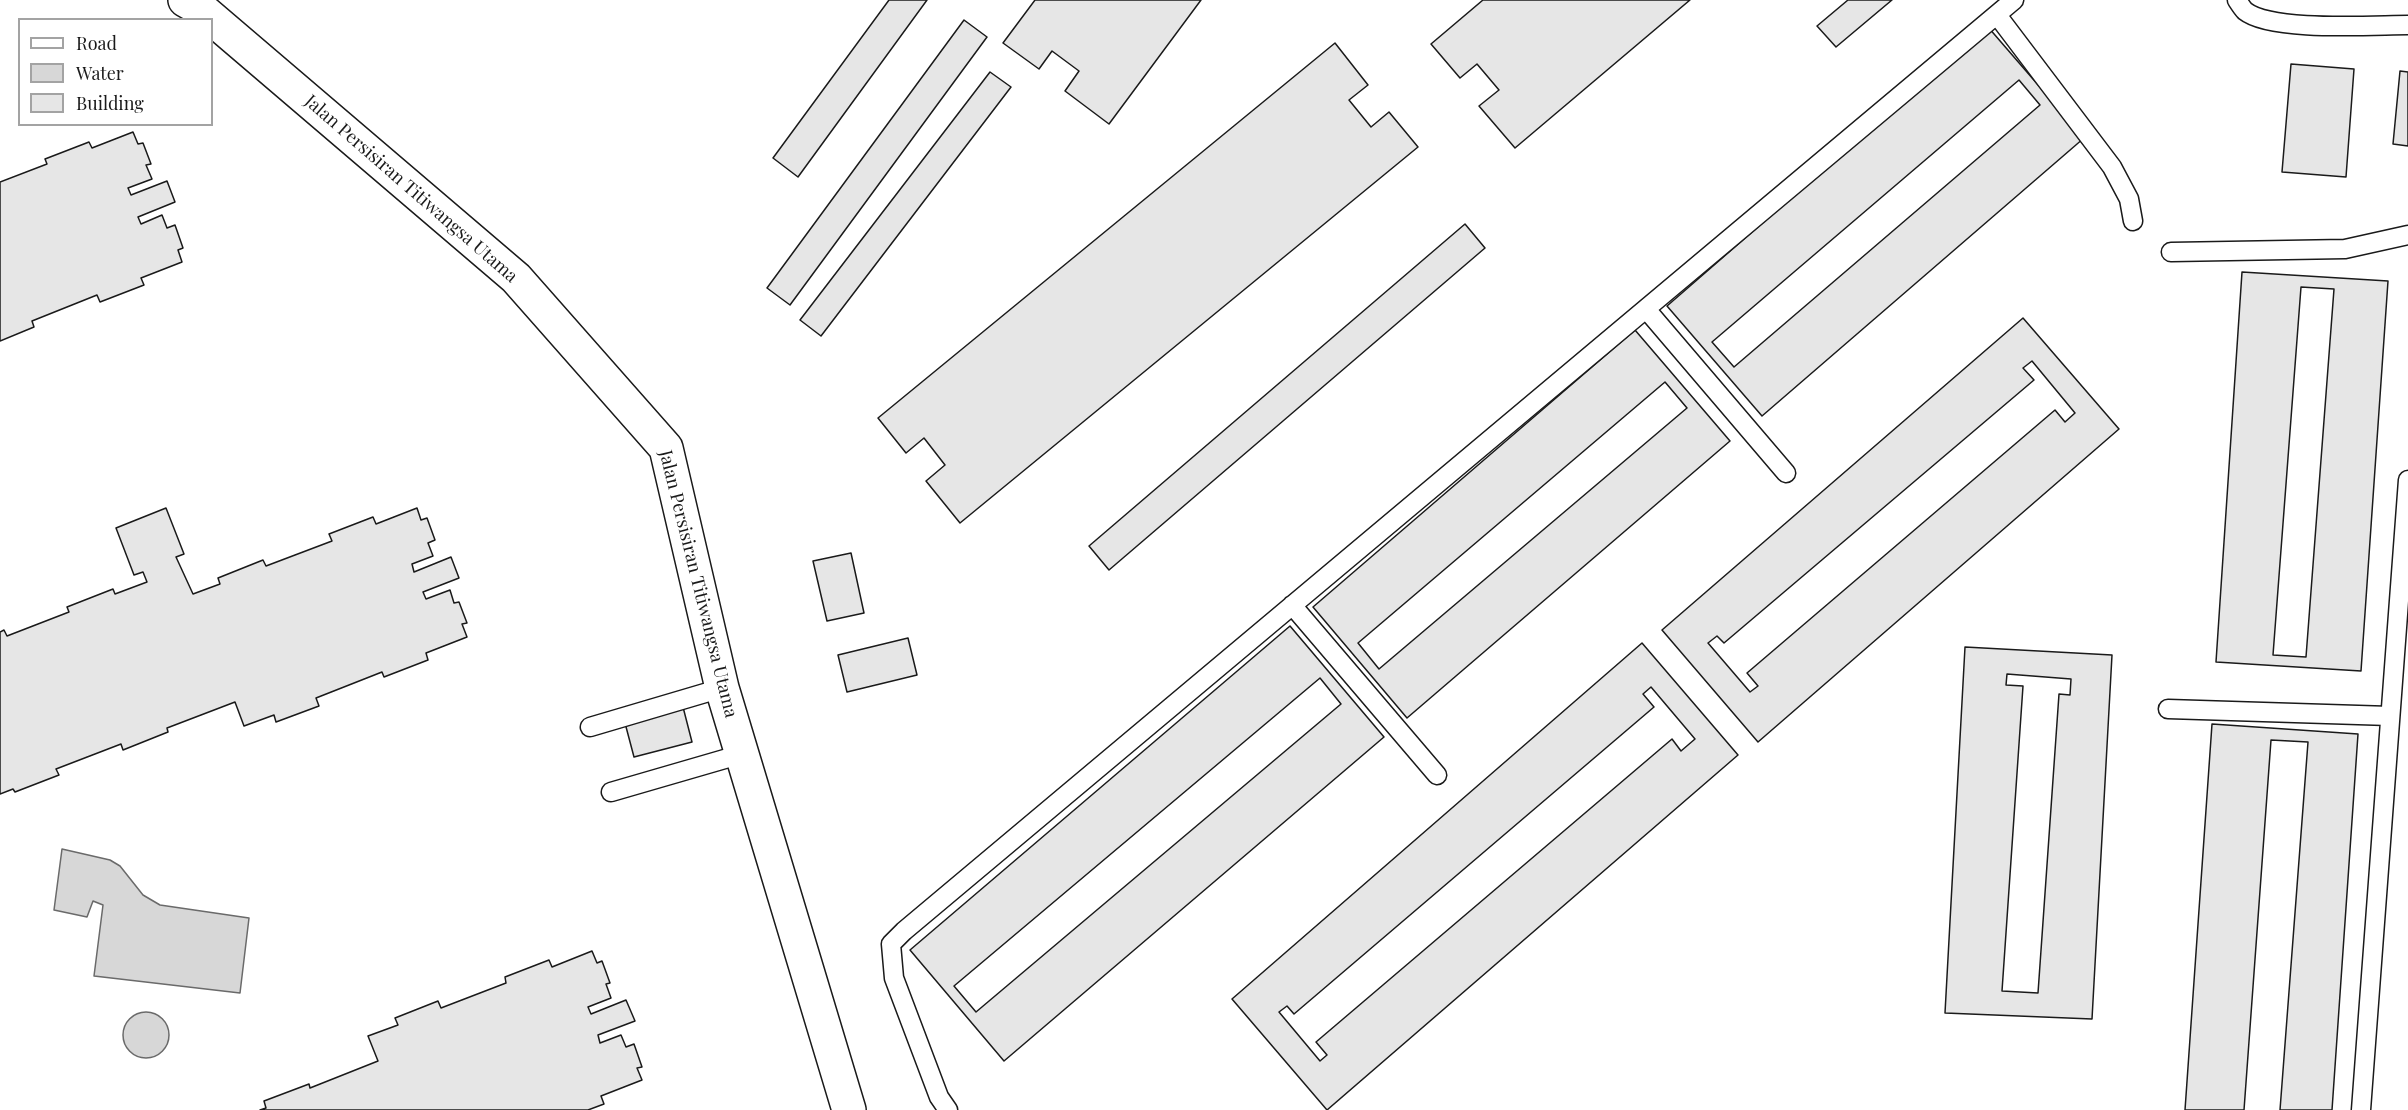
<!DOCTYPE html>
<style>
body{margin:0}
#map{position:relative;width:2408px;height:1110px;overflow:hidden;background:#fff;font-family:"Playfair Display",serif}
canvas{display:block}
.legend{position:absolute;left:18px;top:18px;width:195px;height:108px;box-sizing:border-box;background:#fff;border:2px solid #a3a3a3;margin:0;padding:8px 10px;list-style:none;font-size:18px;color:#1a1a1a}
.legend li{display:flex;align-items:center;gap:12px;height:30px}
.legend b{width:30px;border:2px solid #a3a3a3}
</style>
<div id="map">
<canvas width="2408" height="1110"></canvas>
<ul class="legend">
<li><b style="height:8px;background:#fff"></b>Road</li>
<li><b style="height:16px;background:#d7d7d7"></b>Water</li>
<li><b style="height:16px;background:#e6e6e6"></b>Building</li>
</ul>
</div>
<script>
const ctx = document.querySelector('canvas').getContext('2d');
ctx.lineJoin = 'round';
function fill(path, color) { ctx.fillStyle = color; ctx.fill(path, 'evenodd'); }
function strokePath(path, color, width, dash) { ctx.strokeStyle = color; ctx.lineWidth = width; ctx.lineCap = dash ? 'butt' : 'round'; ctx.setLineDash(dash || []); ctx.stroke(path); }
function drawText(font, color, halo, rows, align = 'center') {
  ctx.font = font + ' "Playfair Display",serif'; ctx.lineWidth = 4.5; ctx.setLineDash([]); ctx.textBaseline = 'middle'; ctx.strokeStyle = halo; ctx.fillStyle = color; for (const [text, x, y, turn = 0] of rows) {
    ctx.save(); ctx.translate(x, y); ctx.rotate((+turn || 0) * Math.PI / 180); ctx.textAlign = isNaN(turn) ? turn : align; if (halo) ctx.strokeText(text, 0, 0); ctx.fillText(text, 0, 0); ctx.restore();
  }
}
const water = new Path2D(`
 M62 849 110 860 120 866 143 895 160 905 249 918 240 993 94 976 103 905 93 901 87 917 54 910Z
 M123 1035a23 23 0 1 1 46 0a23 23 0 1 1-46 0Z`);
const building = new Path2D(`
 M889 0H927L798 177 773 158Z
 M1035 0H1201L1109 124 1065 91 1079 71 1052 51 1039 69 1003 43Z
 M1483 0H1690L1515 148 1479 106 1499 90 1477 64 1460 78 1431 44Z
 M1848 0H1892L1836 47 1817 26Z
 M964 20 987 37 790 305 767 288Z
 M1988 27 2084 138 1762 416 1667 306ZM2019 80 2040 105 1734 367 1712 342Z
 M1335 43 1368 85 1349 100 1371 127 1389 112 1418 147 960 523 926 481 945 465 924 438 906 453 878 418Z
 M2291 64 2354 69 2346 177 2282 172Z
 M2400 71 2408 72V146L2393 144Z
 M990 72 1011 87 821 336 800 320Z
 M133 132 138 144 143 143 151 164 146 165 152 179 128 188 131 195 167 181 175 202 138 217 141 224 162 215 167 228 175 225 183 248 178 250 182 262 141 278 144 285 100 302 97 295 32 321 34 327 0 341V182L47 164 45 159 89 142 92 148Z
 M1465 224 1485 248 1109 570 1089 546Z
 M2242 272 2388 281 2361 671 2216 662ZM2301 287 2334 289 2306 657 2273 655Z
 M2023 318 2119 429 1758 742 1662 630ZM2032 361 2075 413 2065 422 2055 410 1747 673 1758 686 1750 692 1708 643 1717 636 1724 643 2034 380 2023 368Z
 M1635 330 1730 441 1407 718 1313 607ZM1665 382 1687 408 1379 669 1358 643Z
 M166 508 184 554 176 557 193 594 220 584 218 578 263 560 266 566 332 541 329 534 373 517 376 524 417 508 421 520 427 518 435 540 428 543 433 556 412 564 414 572 451 557 459 578 423 592 426 599 450 590 454 603 459 602 467 623 462 624 467 637 426 653 428 660 384 677 382 672 316 698 319 706 276 722 274 715 244 726 235 702 167 728 168 732 123 750 121 744 56 769 59 775 15 792 13 789 0 794V632L4 630 7 636 69 612 67 607 113 589 115 594 147 582 143 572 134 575 116 528Z
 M851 553 864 613 827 621 813 561Z
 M1290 626 1384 737 1004 1061 910 950ZM1320 678 1341 704 976 1012 954 986Z
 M908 638 917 675 847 692 838 655Z
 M1642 643 1738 755 1327 1110 1232 999ZM1651 687 1695 739 1681 751 1672 739 1316 1042 1327 1055 1320 1061 1279 1012 1287 1006 1294 1014 1654 707 1643 694Z
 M1965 647 2112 655 2092 1019 1945 1013ZM2007 674 2071 679 2070 695 2059 694 2038 993 2002 991 2023 686 2006 685Z
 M683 707 692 742 634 757 625 723Z
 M2212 724 2358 734 2332 1110H2280L2308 742 2271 740 2244 1110H2185Z
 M592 951 597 963 602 961 610 983 606 984 611 998 588 1007 591 1014 626 1000 635 1021 598 1035 600 1043 621 1035 626 1047 634 1044 642 1067 637 1068 642 1080 601 1096 604 1104 588 1110H260L266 1108 264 1101 309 1084 310 1088 378 1061 368 1036 398 1025 395 1018 438 1001 441 1008 506 983 505 977 549 960 552 967Z`);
const lane = new Path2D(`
 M2237 0C2239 3 2242 8 2245 11 2271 32 2373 25 2408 25
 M1997 15 2112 167 2129 199 2133 221
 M2171 252 2345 249 2408 235
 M1646 309 1786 473
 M1292 605 1437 775
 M2168 709 2390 716
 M590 727 722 688
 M611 792 742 754
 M948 1110 939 1097 894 978 891 944 904 931 2014 0
 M2361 1110 2408 480`);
const street = new Path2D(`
 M185 0 201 9 516 278 666 448 722 688 849 1110`);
const streetNames = [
 ["Jalan Persisiran Titiwangsa Utama",411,189,41],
 ["Jalan Persisiran Titiwangsa Utama",698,584,76]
];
fill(water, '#d7d7d7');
strokePath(water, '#6a6a6a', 1.5);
fill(building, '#e6e6e6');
strokePath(building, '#1a1a1a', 1.5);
strokePath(lane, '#1a1a1a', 21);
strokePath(street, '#1a1a1a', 36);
strokePath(lane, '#fff', 18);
strokePath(street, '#fff', 33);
drawText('18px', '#1a1a1a', '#fff', streetNames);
</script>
